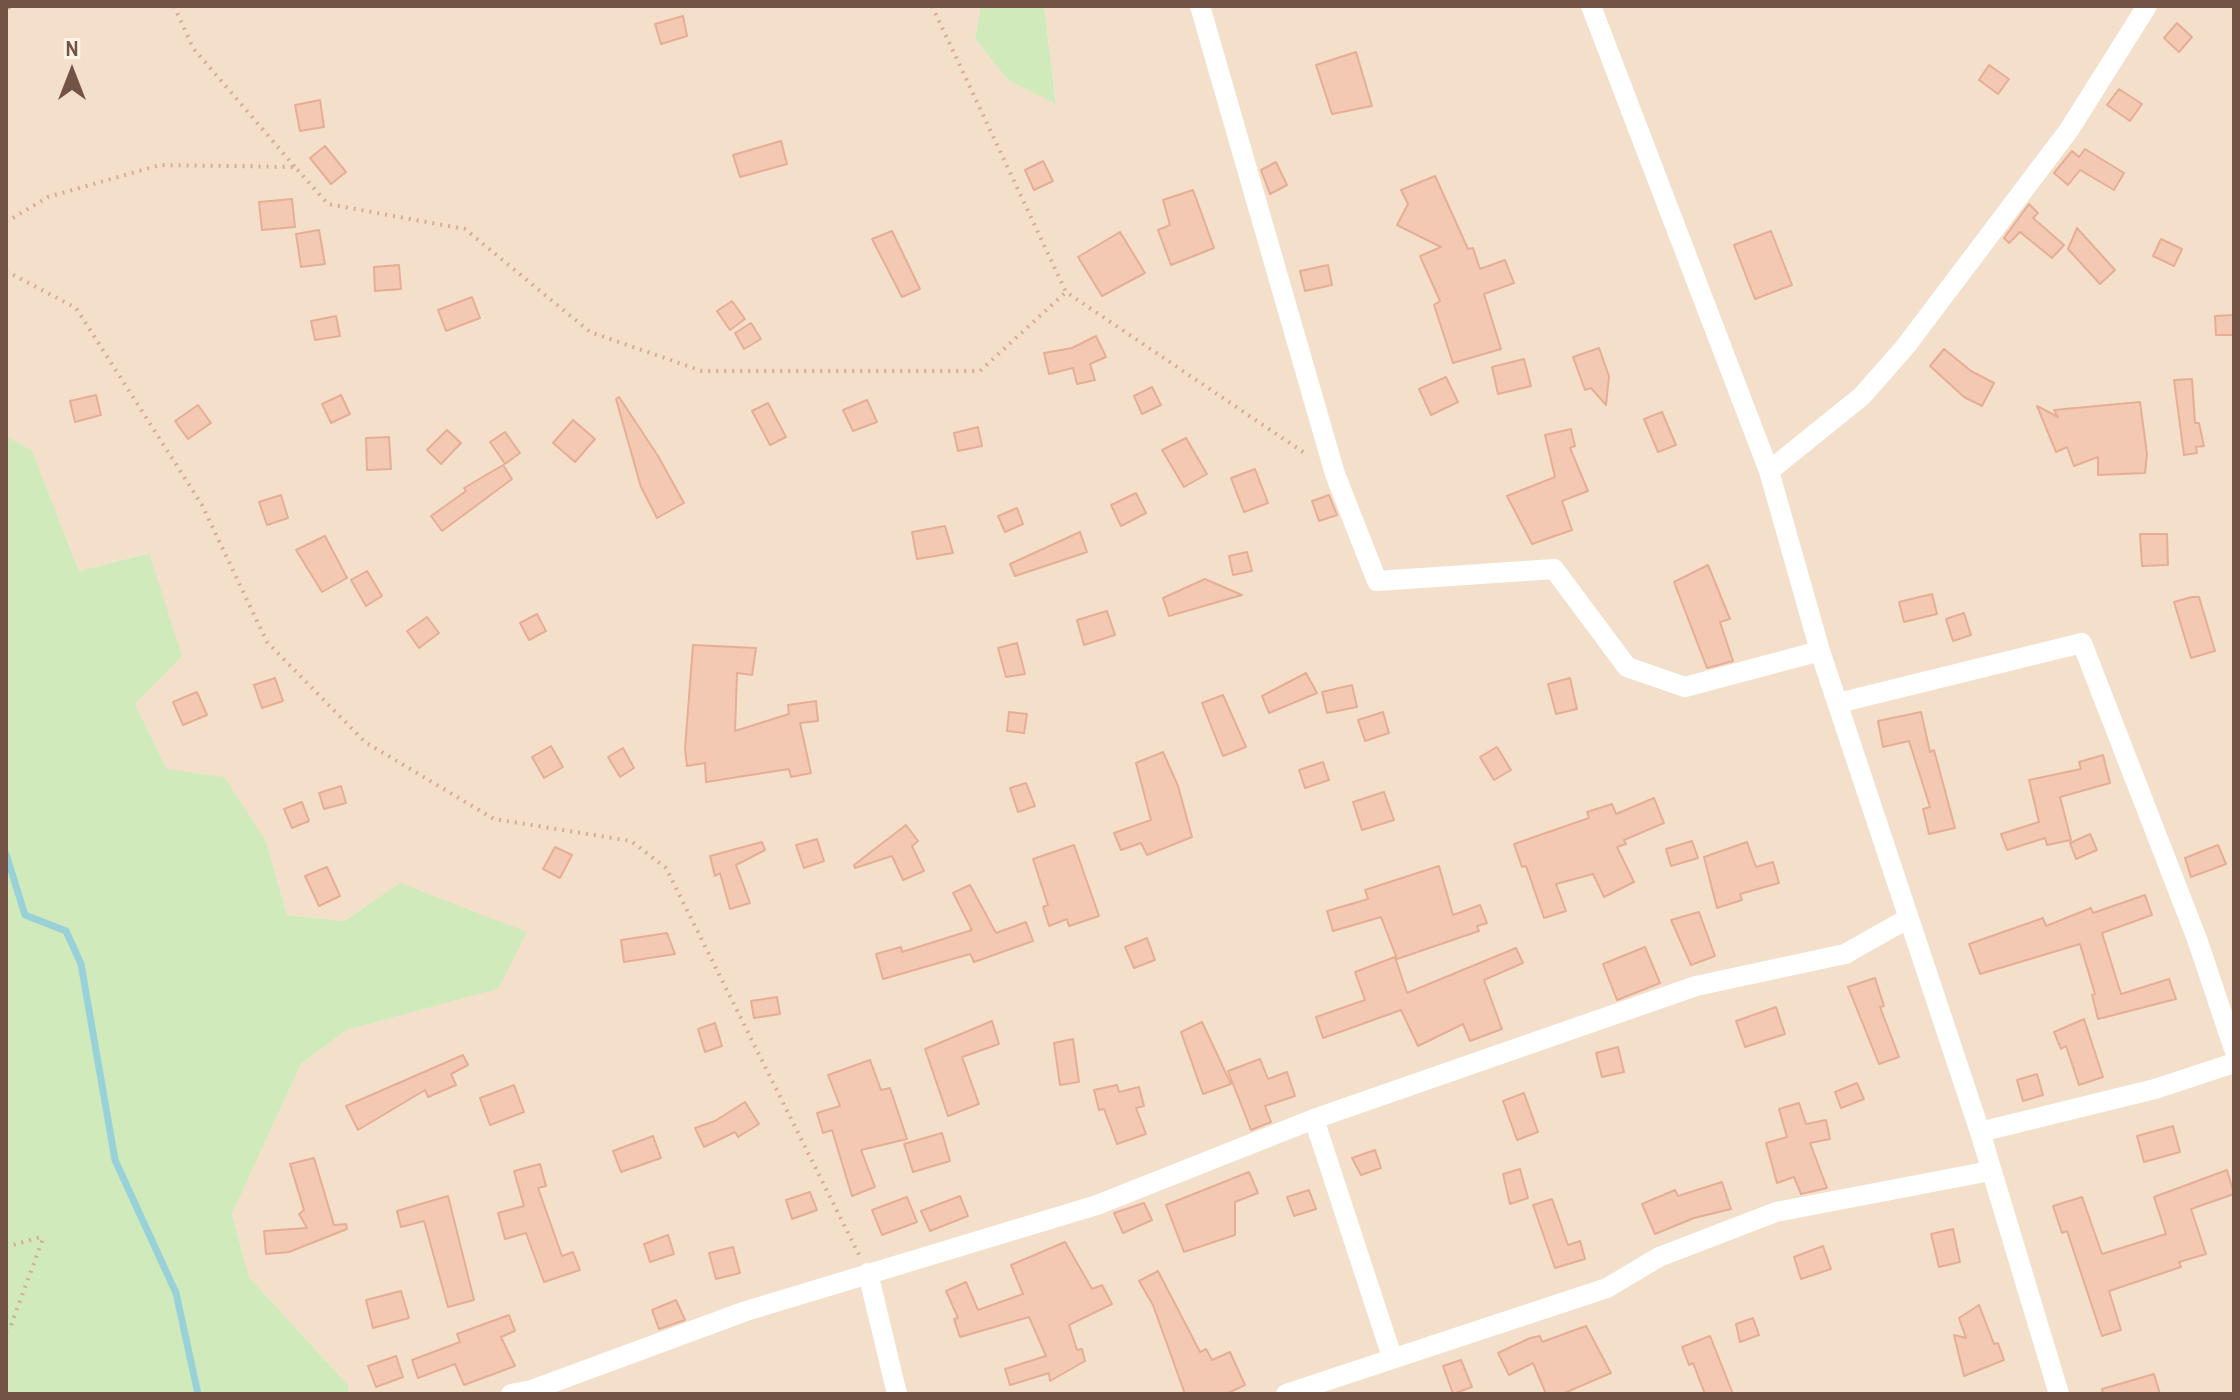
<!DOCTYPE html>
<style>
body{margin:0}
#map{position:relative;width:2240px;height:1400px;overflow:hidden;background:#fdeedd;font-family:"Archivo Narrow",sans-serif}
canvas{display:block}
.frame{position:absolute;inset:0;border:8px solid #725345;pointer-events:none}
.north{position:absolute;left:32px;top:32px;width:80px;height:80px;-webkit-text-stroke:6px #fff3e4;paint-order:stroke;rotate:0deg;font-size:22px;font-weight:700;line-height:32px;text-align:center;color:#725345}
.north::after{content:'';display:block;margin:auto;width:28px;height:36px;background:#725345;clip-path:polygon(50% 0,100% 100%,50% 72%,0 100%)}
</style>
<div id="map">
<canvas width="2240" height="1400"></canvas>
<div class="frame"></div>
<div class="north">N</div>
</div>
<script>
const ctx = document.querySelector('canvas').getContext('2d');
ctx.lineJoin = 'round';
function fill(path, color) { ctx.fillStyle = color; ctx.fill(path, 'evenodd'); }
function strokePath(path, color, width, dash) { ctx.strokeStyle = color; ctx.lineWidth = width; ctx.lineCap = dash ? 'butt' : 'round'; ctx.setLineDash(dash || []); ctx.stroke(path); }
const residential = new Path2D(`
 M6 6H981L975 39 1008 80 1056 103 1044 6H2234V1394H349L348 1385 249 1277 232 1214 301 1064 347 1030 498 989 400 884 343 921 287 915 266 841 167 769 135 704 148 553 79 571 32 450 6 436Z`);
const green = new Path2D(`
 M981 6H1044L1056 104 1008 80 975 39Z
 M6 436 32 450 79 571 149 553 182 656 135 704 167 769 224 777 266 841 287 915 344 921 400 883 527 932 498 989 347 1030 301 1064 232 1214 249 1277 348 1385 349 1394H6Z`);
const stream = new Path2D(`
 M6 854 25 915 66 931 81 964 115 1160 176 1293 198 1394`);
const building = new Path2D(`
 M683 16 687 36 661 44 655 24Z
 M2177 23 2192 37 2179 52 2164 38Z
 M1356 52 1372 106 1332 114 1316 65Z
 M1989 65 2009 79 1998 94 1979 80Z
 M2119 89 2142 104 2130 121 2107 105Z
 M320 100 324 127 300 131 295 105Z
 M781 141 787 164 740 177 733 155Z
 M325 146 346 172 331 184 310 158Z
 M2085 149 2124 173 2114 190 2080 170 2068 185 2054 173 2072 151 2079 157Z
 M1043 161 1053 181 1034 190 1025 170Z
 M1276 162 1287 185 1270 194 1261 170Z
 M1435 176 1468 249 1473 248 1480 269 1505 260 1514 283 1484 294 1501 349 1453 363 1434 305 1440 301 1420 256 1441 247 1397 225 1408 204 1401 190Z
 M1193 190 1214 248 1171 265 1158 230 1170 225 1163 200Z
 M292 199 295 227 262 230 259 202Z
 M2029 204 2038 213 2033 218 2064 245 2052 258 2020 232 2009 243 2004 238Z
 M2077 228 2115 270 2100 284 2068 249Z
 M319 230 325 264 301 267 296 234Z
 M892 231 920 289 902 297 872 239Z
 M1771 231 1792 285 1755 299 1734 245Z
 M1120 232 1145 273 1102 296 1078 257Z
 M2161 239 2182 249 2174 266 2153 256Z
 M399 265 401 289 375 291 374 267Z
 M1328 265 1332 285 1305 291 1300 271Z
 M472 297 480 318 446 331 438 310Z
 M732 301 745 319 730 330 717 311Z
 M2234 315V335H2216L2215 316Z
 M336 316 340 336 315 340 311 321Z
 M751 323 761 339 744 349 735 333Z
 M1096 336 1106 357 1090 364 1095 380 1077 384 1073 368 1049 374 1044 353 1072 348Z
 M1599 348 1609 376 1606 405 1591 388 1585 390 1573 357Z
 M1944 349 1971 371 1994 383 1982 406 1964 397 1930 366Z
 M1524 359 1531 386 1498 394 1492 367Z
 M1446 377 1458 402 1431 415 1419 389Z
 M2192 379 2195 423H2199L2204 446 2196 447 2197 453 2184 455 2174 380Z
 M1152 387 1161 405 1142 414 1134 396Z
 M96 395 101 415 75 422 70 401Z
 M341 395 350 414 331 423 322 404Z
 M619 397 658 456 684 503 657 518 641 487 616 399Z
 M867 400 877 422 853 431 843 410Z
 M2140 402 2147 454 2145 473 2098 475V457L2074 466 2067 447 2056 452 2037 406 2058 417 2054 410Z
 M768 403 786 437 770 445 752 411Z
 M198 405 211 423 188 439 175 421Z
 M1662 412 1676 445 1658 452 1644 419Z
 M573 420 595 439 575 462 553 443Z
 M978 427 982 446 958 451 954 433Z
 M1571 429 1575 446 1570 448 1588 491 1562 501 1572 530 1532 544 1507 496 1555 477 1545 435Z
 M447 430 461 443 441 464 427 450Z
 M505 432 520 453 505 464 490 442Z
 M389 437 391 469 367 470 366 438Z
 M1186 438 1207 474 1184 487 1162 450Z
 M503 465 512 479 442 531 431 516 466 491 464 488Z
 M1255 469 1268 503 1244 512 1231 478Z
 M1136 493 1146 513 1121 526 1111 505Z
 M281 495 288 518 267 525 259 502Z
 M1329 495 1337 515 1319 521 1312 501Z
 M1017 508 1023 524 1005 532 998 516Z
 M945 526 953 553 917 559 912 532Z
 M1080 532 1087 552 1015 576 1010 564Z
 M2140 534H2167L2168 565 2142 566Z
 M325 536 347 578 322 592 296 550Z
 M1247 552 1252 571 1233 575 1229 556Z
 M1708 565 1730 619 1720 622 1733 661 1707 668 1674 582Z
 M367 571 382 596 366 606 351 580Z
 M1205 579 1242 595 1169 616 1163 598Z
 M1932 594 1937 614 1904 622 1899 602Z
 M2192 597H2199L2215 651 2191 658 2174 602Z
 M1107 611 1115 635 1084 645 1077 620Z
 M1964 613 1971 635 1953 641 1946 619Z
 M537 614 546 631 529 640 520 623Z
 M427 617 439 633 419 648 407 631Z
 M1017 643 1025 674 1006 677 998 648Z
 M693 645 756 648 752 675 737 673 735 731 789 714 788 705 816 701 818 721 800 723 811 773 791 777 789 769 706 782 705 763 687 766 685 749Z
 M1306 673 1317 693 1269 713 1262 696Z
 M275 678 283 701 262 708 254 685Z
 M1570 678 1577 709 1556 714 1548 684Z
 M1352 685 1357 707 1327 713 1322 692Z
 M197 692 207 715 183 725 173 702Z
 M1223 695 1246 747 1223 756 1202 703Z
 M1009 712 1027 714 1024 733 1007 731Z
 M1383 712 1389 733 1365 741 1358 720Z
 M1921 712 1930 752 1934 750 1955 828 1929 834 1923 809 1930 807 1909 741 1883 747 1878 721Z
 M551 746 563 767 544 778 532 757Z
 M1497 747 1511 770 1494 780 1480 757Z
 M623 748 634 768 620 777 608 757Z
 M1163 752 1178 786 1192 837 1147 855 1141 843 1121 850 1114 833 1151 820 1136 763Z
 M2103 755 2110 783 2060 797 2071 840 2047 845 2045 838 2007 850 2001 834 2039 822 2029 780 2081 769 2079 762Z
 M1323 762 1329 780 1305 788 1299 770Z
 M1026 783 1035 806 1018 812 1010 788Z
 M341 786 346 803 324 809 319 793Z
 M1384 792 1394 820 1362 830 1353 802Z
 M1654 798 1664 823 1624 840 1626 844 1617 847 1634 882 1604 897 1593 874 1556 884 1566 911 1544 918 1526 866 1522 867 1514 844 1589 818 1587 812 1612 804 1616 814Z
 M302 802 309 821 292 828 284 809Z
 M906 825 918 841 912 846 924 871 903 880 892 856 855 868 854 865Z
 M2090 834 2097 850 2076 859 2070 843Z
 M817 839 824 861 804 868 796 845Z
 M1692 841 1698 858 1671 866 1666 849Z
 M762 842 765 850 736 865 750 903 730 909 720 873 715 876 710 856Z
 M1747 842 1756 867 1773 862 1779 883 1740 894 1742 900 1717 908 1704 857Z
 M1074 845 1099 916 1069 926 1067 919 1049 926 1043 907 1048 905 1033 859Z
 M2218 845 2226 864 2191 877 2185 858Z
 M555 847 572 855 560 878 543 869Z
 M1439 866 1453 915 1480 905 1487 923 1477 926 1479 931 1397 959 1381 917 1333 931 1327 911 1368 899 1365 890Z
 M327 867 340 896 319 906 305 876Z
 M970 885 996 933 1026 922 1033 941 974 962 970 954 883 979 876 954 901 947 902 952 972 930 953 893Z
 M2145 895 2152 915 2102 933 2121 994 2169 979 2176 999 2098 1019 2092 995 2095 994 2080 944 1980 974 1969 944 2043 918 2046 926 2091 908 2093 913Z
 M1699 912 1715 956 1691 965 1671 920Z
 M667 933 675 954 624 962 621 940Z
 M1147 938 1155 960 1134 968 1125 947Z
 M1645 947 1660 983 1617 1000 1603 964Z
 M1516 948 1523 963 1484 980 1502 1029 1470 1041 1463 1024 1418 1046 1401 1010 1323 1038 1316 1017 1365 1000 1355 972 1395 957 1407 993Z
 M1875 978 1884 1006 1880 1007 1899 1057 1879 1064 1848 987Z
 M777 997 780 1014 754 1018 751 1001Z
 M1776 1007 1785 1034 1745 1047 1736 1021Z
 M2084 1019 2103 1077 2079 1085 2066 1046 2061 1049 2054 1032Z
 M992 1021 999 1044 962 1057 979 1104 948 1116 925 1049Z
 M1202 1022 1231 1084 1203 1094 1181 1032Z
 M715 1023 722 1046 705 1052 698 1029Z
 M1073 1039 1079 1082 1060 1085 1054 1043Z
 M1618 1047 1624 1072 1602 1077 1596 1053Z
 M463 1055 468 1065 451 1074 456 1085 428 1097 425 1090 358 1130 346 1106Z
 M1260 1059 1268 1079 1287 1072 1295 1096 1265 1106 1271 1122 1251 1130 1228 1071Z
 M870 1060 881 1090 890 1088 907 1139 861 1150 875 1187 852 1196 832 1130 823 1133 817 1113 840 1106 828 1075Z
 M2037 1074 2043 1095 2023 1101 2017 1080Z
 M1857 1083 1864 1099 1841 1108 1835 1092Z
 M514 1085 524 1112 490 1125 480 1098Z
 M1117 1085 1119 1092 1139 1087 1144 1106 1136 1108 1146 1134 1117 1144 1104 1109 1099 1110 1094 1090Z
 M1524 1093 1538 1132 1517 1140 1503 1101Z
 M745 1102 759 1124 738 1137 735 1132 704 1147 695 1128 715 1121Z
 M1799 1103 1806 1124 1826 1120 1830 1139 1810 1143 1827 1188 1801 1194 1794 1177 1777 1183 1766 1143 1787 1137 1779 1109Z
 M2173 1126 2180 1152 2144 1162 2137 1136Z
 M942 1133 950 1161 913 1172 904 1144Z
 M653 1136 661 1158 621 1172 613 1151Z
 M1375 1150 1381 1168 1361 1175 1352 1158Z
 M314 1158 334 1225 346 1224 347 1229 289 1252 266 1254 264 1231 307 1228 299 1214 304 1210 290 1164Z
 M540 1164 546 1186 538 1188 562 1256 573 1252 580 1270 544 1282 526 1233 505 1239 498 1213 524 1206 514 1171Z
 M1520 1169 1528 1198 1510 1204 1503 1174Z
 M2227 1170 2234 1194 2191 1209 2206 1254 2179 1262 2181 1267 2109 1291 2121 1330 2102 1336 2067 1231 2062 1233 2053 1206 2082 1197 2102 1254 2166 1234 2154 1197Z
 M1249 1172 1258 1193 1235 1202V1235L1184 1252 1166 1205Z
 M1722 1182 1731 1209 1694 1218 1655 1234 1642 1204 1675 1190 1678 1196Z
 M1309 1190 1316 1209 1294 1216 1287 1197Z
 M810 1192 817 1210 792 1219 786 1200Z
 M448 1196 474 1300 448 1307 424 1221 401 1227 397 1211Z
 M960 1196 968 1216 930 1231 921 1211Z
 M907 1197 917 1222 882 1235 872 1210Z
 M1552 1199 1568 1245 1580 1241 1585 1259 1555 1268 1533 1205Z
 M1144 1203 1152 1220 1123 1233 1114 1213Z
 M1953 1229 1960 1262 1939 1267 1931 1234Z
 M668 1235 674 1254 650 1262 644 1244Z
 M1065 1242 1092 1289 1102 1285 1112 1304 1069 1325 1077 1350 1082 1349 1085 1361 1050 1381 1049 1373 1010 1385 1005 1369 1046 1356 1029 1317 960 1337 954 1319 958 1318 946 1291 966 1282 978 1310 1023 1294 1011 1265Z
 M1823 1246 1831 1269 1801 1279 1794 1257Z
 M733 1247 740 1273 716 1279 709 1253Z
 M1158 1271 1200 1352 1206 1349 1212 1360 1230 1352 1245 1385 1226 1394H1185L1153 1305 1139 1281Z
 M401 1291 409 1318 373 1328 366 1300Z
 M676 1300 685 1320 659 1329 652 1310Z
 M1979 1305 1994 1344 1998 1343 2004 1360 1964 1376 1954 1335 1966 1338 1959 1318Z
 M509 1315 515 1331 501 1337 515 1366 464 1385 455 1364 418 1378 412 1360 460 1342 457 1334Z
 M1753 1318 1759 1335 1740 1342 1736 1324Z
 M1586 1326 1611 1373 1562 1394H1546L1533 1363 1509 1375 1498 1353 1530 1338 1540 1336 1542 1342Z
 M1710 1336 1733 1394H1705L1693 1363 1689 1365 1682 1347Z
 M396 1356 403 1377 376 1387 368 1366Z
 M1461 1360 1472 1387 1453 1394 1443 1366Z
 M2154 1374 2160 1394H2103L2102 1389Z`);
const path = new Path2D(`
 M174 6 193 48 295 167
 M600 6H707
 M932 6 1066 292 1306 454
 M6 17 9 6
 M6 222 48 197 160 165 295 167 328 204 465 229 590 332 702 371H980L1066 292
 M6 271 76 308 202 505 267 642 365 742 494 819 631 841 666 868 859 1255
 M6 1247 44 1236
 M6 1331 10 1328 44 1236`);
const street = new Path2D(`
 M1200 6 1335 474 1377 581 1554 569 1627 667 1685 687 1820 651
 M1591 6 1769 471 1820 651 1980 1132 2059 1394
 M1769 471 1862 396 1905 347 2069 130 2147 6
 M1838 703 2082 643 2197 939 2234 1049
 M1314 1119 1392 1357
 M1980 1132 2155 1089 2234 1063
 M868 1273 897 1394
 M511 1394 532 1390 746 1311 1097 1205 1314 1119 1696 986 1845 954 1907 919
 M1286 1394 1607 1288 1659 1257 1776 1212 1990 1171`);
fill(residential, '#f4dfcb');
fill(green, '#d1eabc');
strokePath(stream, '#98d2d8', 7);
fill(building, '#f3c9b4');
strokePath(building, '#e6ae94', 2);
strokePath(path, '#d7ac98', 4, [2, 6]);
strokePath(street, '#fff', 20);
</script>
